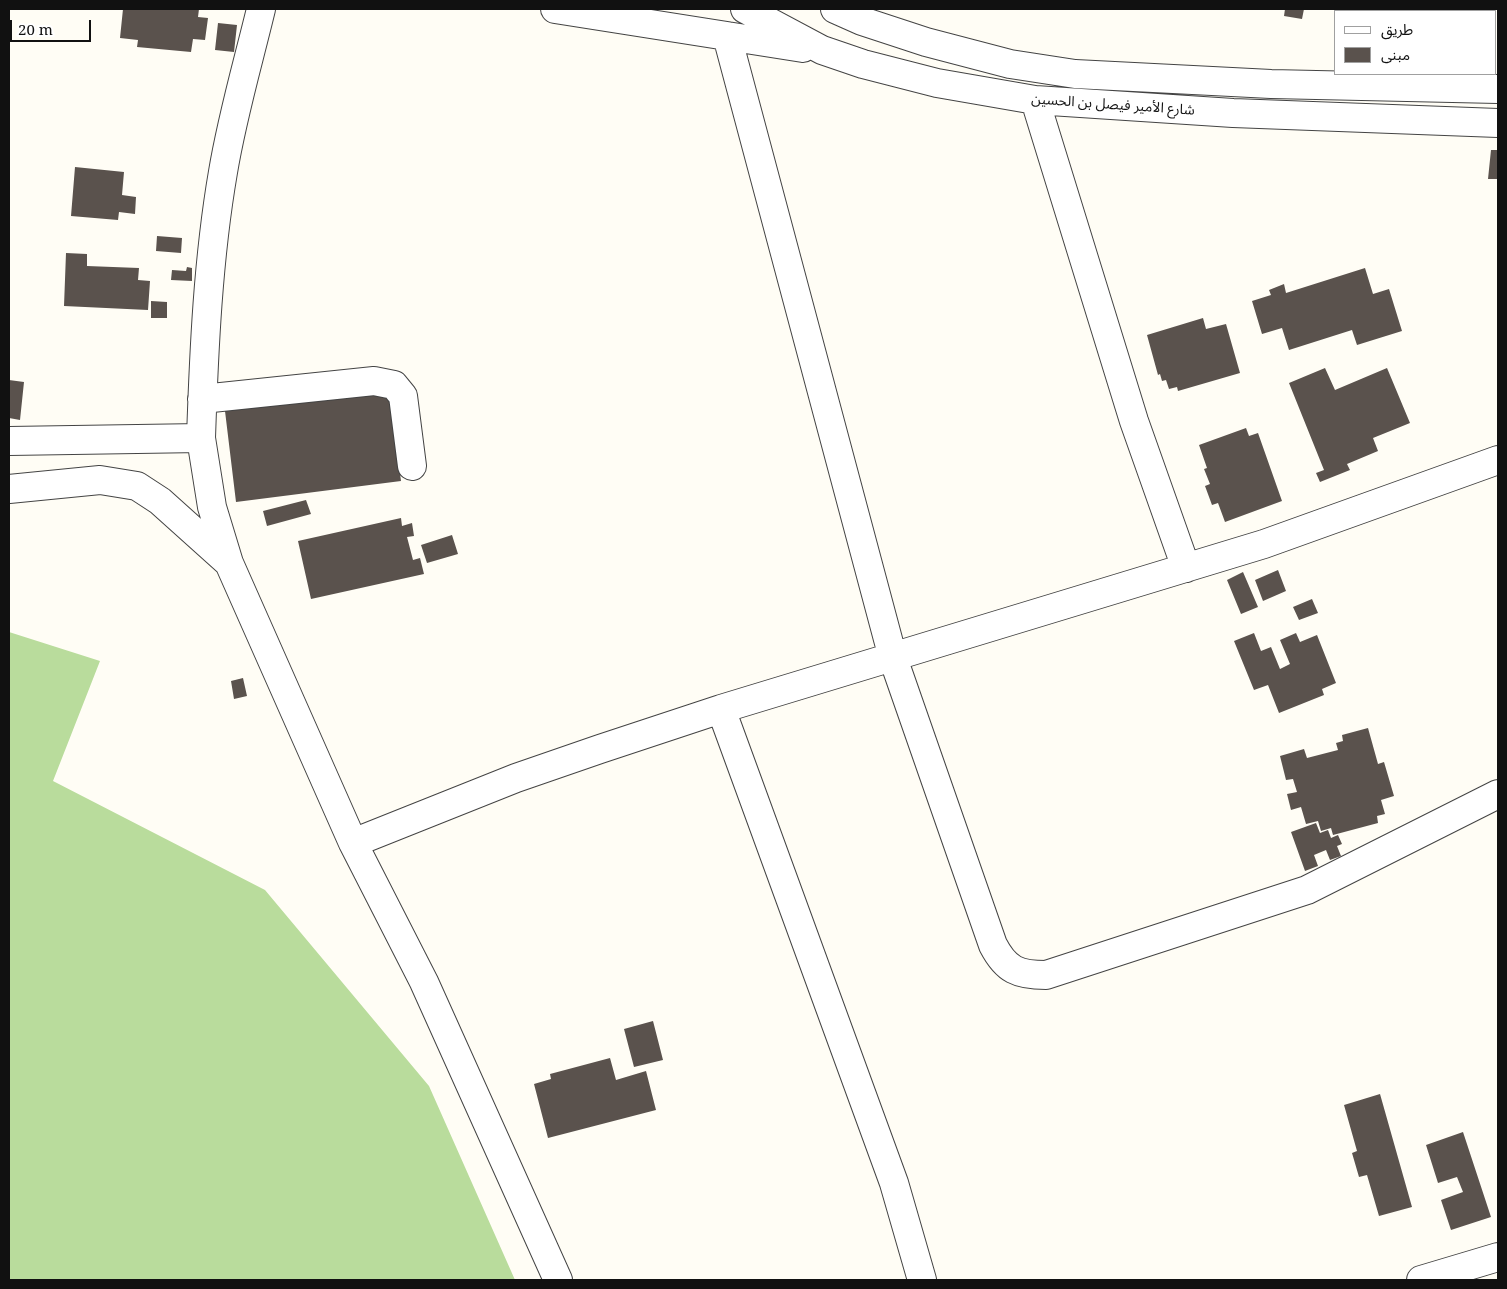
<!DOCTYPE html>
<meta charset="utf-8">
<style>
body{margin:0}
#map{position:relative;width:1507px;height:1289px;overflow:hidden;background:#fffdf5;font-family:"Noto Serif","Noto Sans Arabic",serif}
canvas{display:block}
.frame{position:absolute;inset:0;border:10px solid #111;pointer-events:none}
.legend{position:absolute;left:1334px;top:10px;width:162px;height:65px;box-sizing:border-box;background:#fff;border:1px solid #a0a0a0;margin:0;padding:6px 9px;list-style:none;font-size:15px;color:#111}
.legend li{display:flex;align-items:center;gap:10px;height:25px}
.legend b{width:25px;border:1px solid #a0a0a0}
.scale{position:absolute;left:10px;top:20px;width:81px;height:22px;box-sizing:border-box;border:2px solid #111;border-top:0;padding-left:6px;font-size:15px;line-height:18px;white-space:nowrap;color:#111;-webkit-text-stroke:4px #fff;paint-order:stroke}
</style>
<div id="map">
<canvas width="1507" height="1289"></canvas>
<div class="frame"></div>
<ul class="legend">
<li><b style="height:6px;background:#fff"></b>طريق</li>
<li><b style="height:14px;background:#5a524d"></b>مبنى</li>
</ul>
<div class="scale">20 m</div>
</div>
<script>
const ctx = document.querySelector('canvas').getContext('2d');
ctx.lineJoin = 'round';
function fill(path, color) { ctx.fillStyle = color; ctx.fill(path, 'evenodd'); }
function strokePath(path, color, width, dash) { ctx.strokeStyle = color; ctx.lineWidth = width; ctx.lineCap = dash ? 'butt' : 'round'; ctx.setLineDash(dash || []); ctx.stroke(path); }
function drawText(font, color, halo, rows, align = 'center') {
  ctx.font = font + ' "Noto Serif","Noto Sans Arabic",serif'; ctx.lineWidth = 5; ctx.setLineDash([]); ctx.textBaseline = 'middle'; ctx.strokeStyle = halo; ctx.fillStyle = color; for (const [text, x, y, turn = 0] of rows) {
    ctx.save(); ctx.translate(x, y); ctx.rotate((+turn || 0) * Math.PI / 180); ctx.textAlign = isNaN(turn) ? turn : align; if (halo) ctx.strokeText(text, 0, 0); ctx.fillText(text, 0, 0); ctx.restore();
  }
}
const forest = new Path2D(`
 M9 632 100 661 53 781 265 890 429 1086 515 1280H9Z`);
const building = new Path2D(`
 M123 9H199L198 17 208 18 205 40 193 39 191 52 137 47 138 40 120 38Z
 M1285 9H1304L1302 19 1284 16Z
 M218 23 237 25 234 52 215 50Z
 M1491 150H1498V179H1488Z
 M75 167 124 172 122 195 136 197 135 214 119 212 118 220 71 216Z
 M157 236 182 238 181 253 156 251Z
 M66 253 87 254V266L139 268 138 280 150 281 148 310 64 306Z
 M187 267 192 268V281L171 280 172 270 186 271Z
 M1365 268 1373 294 1389 289 1402 331 1357 345 1352 330 1289 350 1282 328 1262 334 1252 301 1271 295 1269 290 1284 284 1286 293Z
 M151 301 167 302V318H151Z
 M1203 318 1206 329 1226 324 1240 373 1178 391 1177 387 1169 389 1166 380 1162 381 1160 374 1158 375 1147 335Z
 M1325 368 1335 390 1387 368 1410 423 1373 438 1378 451 1347 464 1350 470 1320 482 1316 473 1324 470 1289 383Z
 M9 380 24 382 20 420 9 418Z
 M389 390 401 481 236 502 225 411Z
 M1246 428 1249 436 1258 433 1282 501 1225 522 1218 503 1212 505 1205 486 1210 484 1204 469 1207 468 1199 445Z
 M306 500 311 514 267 526 263 511Z
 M401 518 402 526 412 523 414 536 407 537 413 560 420 558 424 574 311 599 298 541Z
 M452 535 458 554 427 563 421 545Z
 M1278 570 1286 591 1263 601 1255 580Z
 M1243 572 1258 607 1241 614 1227 580Z
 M1312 599 1318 613 1299 620 1293 607Z
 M1254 633 1261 651 1271 647 1280 669 1290 664 1280 640 1296 633 1300 642 1317 635 1336 683 1322 689 1324 695 1279 713 1268 685 1254 690 1234 641Z
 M243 678 247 696 234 699 231 681Z
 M1368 728 1378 764 1384 762 1394 796 1381 800 1385 814 1377 816 1378 823 1333 835 1331 828 1321 831 1318 821 1306 824 1301 807 1291 810 1287 794 1297 792 1293 779 1286 780 1280 756 1304 749 1307 758 1338 750 1336 743 1343 741 1342 735Z
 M1316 823 1320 833 1328 830 1331 838 1338 835 1342 844 1337 846 1341 856 1330 860 1326 850 1314 855 1318 866 1305 871 1291 832Z
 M653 1021 663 1060 634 1067 624 1029Z
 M610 1058 616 1080 646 1071 656 1110 548 1138 534 1084 551 1079 550 1074Z
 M1380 1094 1412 1207 1379 1216 1367 1175 1359 1177 1352 1153 1357 1151 1344 1105Z
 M1463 1132 1491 1217 1451 1230 1441 1200 1463 1192 1457 1177 1438 1183 1426 1145Z`);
const minor = new Path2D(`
 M555 9 803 48
 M745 9 822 50 863 64 937 83 1035 100 1233 113 1498 123
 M835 9 862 21 926 42 1010 64 1075 74 1271 84 1498 89
 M727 36 893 658 993 945C1006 970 1018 975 1046 975L1307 890 1498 794
 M1035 100 1134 421 1186 568
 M202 399 374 381 394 385 403 396 412 466
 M201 438 212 507 229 563 353 843 424 982 558 1280
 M9 441 201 438C204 349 208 259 223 172 232 117 248 63 261 9
 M9 489 100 480 137 486 160 501 229 563
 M721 709 894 1183 922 1280
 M353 843 516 778 600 749 721 709 1264 544 1498 460
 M1421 1280 1498 1257`);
const streetNames = [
 ["شارع الأمير فيصل بن الحسين",1113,105,4]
];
fill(forest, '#b9dc9c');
fill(building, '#5a524d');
strokePath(minor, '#444', 30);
strokePath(minor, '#fff', 28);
drawText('14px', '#111', '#fff', streetNames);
</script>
